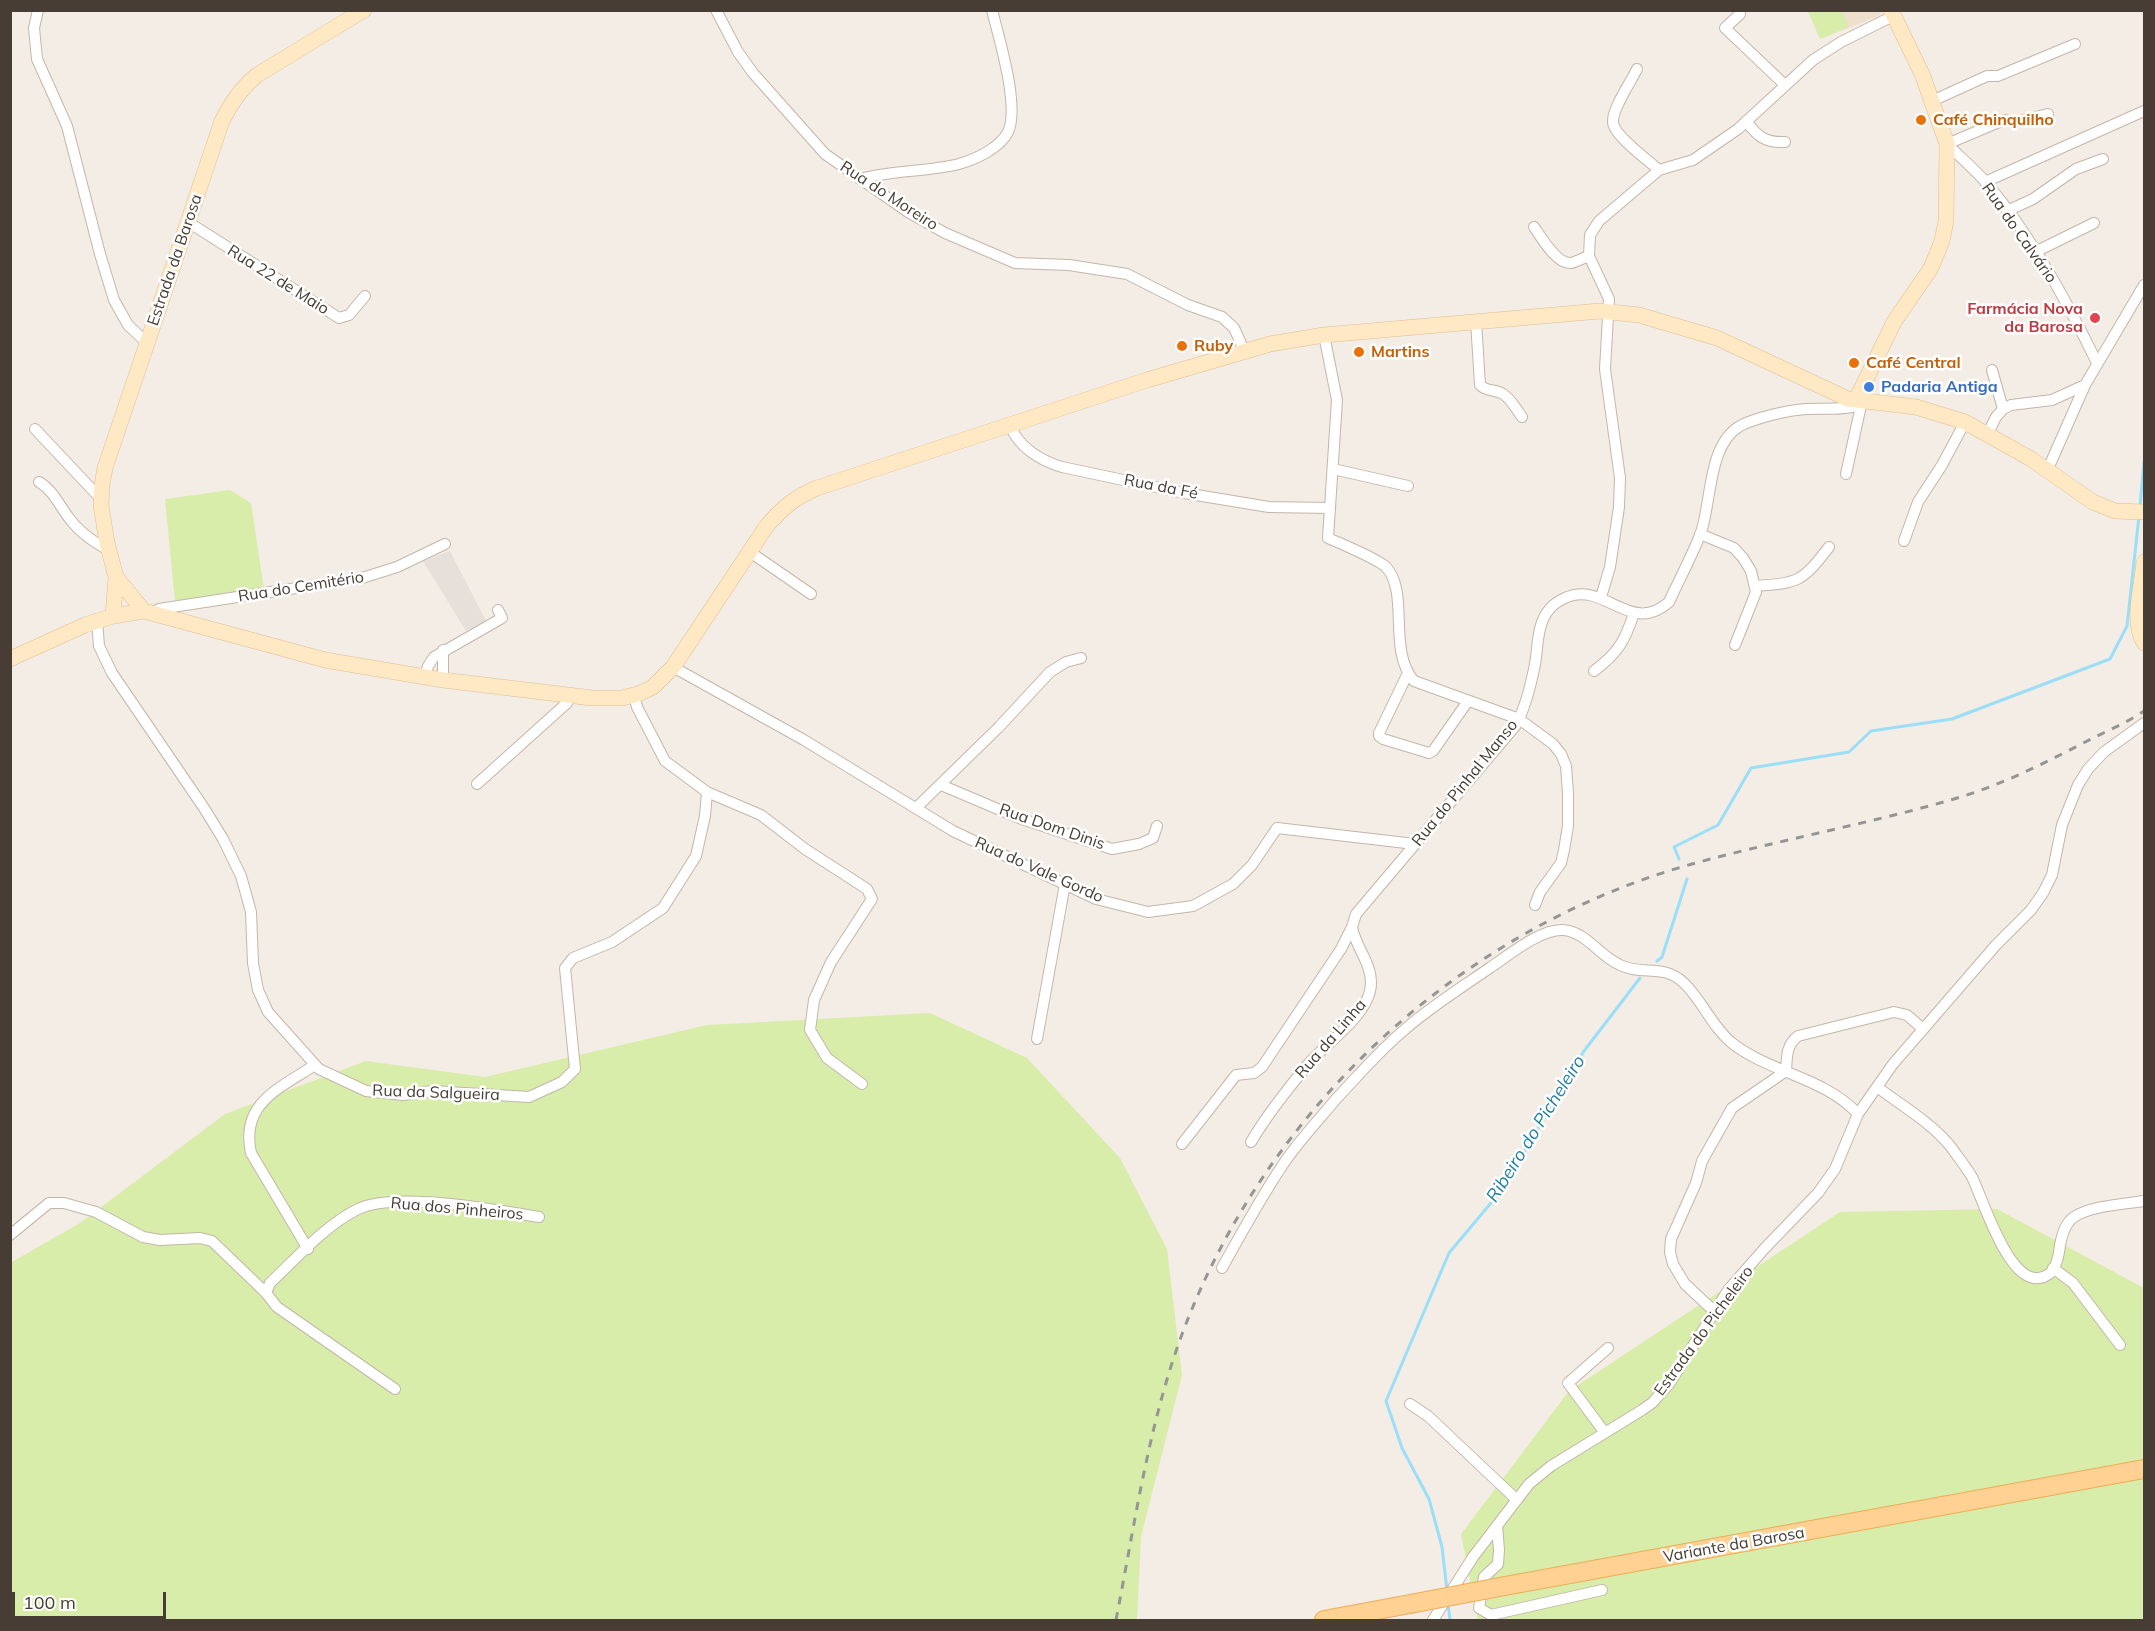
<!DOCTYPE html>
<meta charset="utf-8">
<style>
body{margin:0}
#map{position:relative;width:2155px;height:1631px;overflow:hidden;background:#f4ede5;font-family:Mulish,sans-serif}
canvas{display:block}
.frame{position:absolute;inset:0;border:12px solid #473d34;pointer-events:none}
.scale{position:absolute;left:12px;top:1592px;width:154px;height:27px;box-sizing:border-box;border:3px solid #473d34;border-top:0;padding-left:8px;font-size:18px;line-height:21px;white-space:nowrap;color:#473d34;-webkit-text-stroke:4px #fff;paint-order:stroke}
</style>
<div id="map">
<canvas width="2155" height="1631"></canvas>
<div class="frame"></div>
<div class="scale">100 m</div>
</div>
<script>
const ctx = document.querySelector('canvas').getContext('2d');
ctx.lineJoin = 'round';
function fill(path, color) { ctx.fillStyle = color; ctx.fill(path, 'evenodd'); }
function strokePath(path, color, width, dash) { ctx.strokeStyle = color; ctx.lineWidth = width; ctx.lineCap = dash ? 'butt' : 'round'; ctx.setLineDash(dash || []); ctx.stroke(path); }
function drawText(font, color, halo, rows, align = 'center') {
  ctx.font = font + ' Mulish,sans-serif'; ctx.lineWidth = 5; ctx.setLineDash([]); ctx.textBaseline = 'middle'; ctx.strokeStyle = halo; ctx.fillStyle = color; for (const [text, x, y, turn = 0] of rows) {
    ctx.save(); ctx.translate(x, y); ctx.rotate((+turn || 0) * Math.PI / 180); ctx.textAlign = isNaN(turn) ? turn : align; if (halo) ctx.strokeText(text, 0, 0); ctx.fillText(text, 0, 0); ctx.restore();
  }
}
const industrial = new Path2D(`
 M450 551 486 621 466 631 423 561Z`);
const education = new Path2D(`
 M1808 11H1882L1879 16 1820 39Z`);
const green = new Path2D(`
 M1808 11H1842L1849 27 1820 39Z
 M230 490 251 503 264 589 175 602 165 499Z
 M930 1013 1027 1058 1120 1158 1167 1249 1182 1375 1141 1537 1137 1620H11L10 1263 80 1223 225 1114 366 1061 485 1077 707 1025Z
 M1997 1209 2144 1288V1620H1478L1461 1534 1569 1391 1840 1212Z`);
const stream = new Path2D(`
 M2140 506 2144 462
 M1679 859 1674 847 1718 825 1751 768 1849 752 1871 731 1952 719 2110 659 2127 626 2139 516
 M1657 961 1662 957 1687 879
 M1447 1590 1442 1547 1429 1499 1402 1448 1386 1401 1449 1253 1501 1191 1584 1051 1640 978
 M1448 1603 1450 1620`);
const street = new Path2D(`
 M38 10 34 28 37 59 67 126 100 254 114 300 128 325 147 343
 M716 10 738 52 753 73 825 154 908 212 945 233 1015 263 1069 265 1127 274 1188 305 1222 317 1234 328 1244 350
 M1740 14 1725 28 1785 85
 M1637 69C1631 82 1612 109 1613 122 1613 135 1648 160 1659 170
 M1932 101 1987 76H1998L2075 44
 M2048 114 2015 122 2004 120 1947 144C1961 158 1977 171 1989 186 2032 237 2068 303 2097 363
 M1746 121C1757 136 1765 143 1785 142
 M860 179C893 170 926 172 959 164 976 159 1000 148 1008 132 1020 107 999 38 992 10
 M1985 182 2144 111
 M2007 211 2033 199 2076 169 2103 159
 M188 222 339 318 349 315 365 296
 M1534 227C1541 237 1557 265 1571 263 1576 262 1583 258 1589 256
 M2035 252 2094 223
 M1476 321 1480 385C1487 392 1495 389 1503 394 1511 399 1517 410 1522 417
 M1324 335 1337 400 1328 538C1340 543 1379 560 1386 567 1410 593 1387 650 1414 681L1519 719 1553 744 1561 754 1566 766 1568 793V826L1564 850 1561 863 1540 892 1535 905
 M1992 370 2003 409
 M1010 425C1018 447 1041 461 1062 467L1184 493 1269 507 1330 508
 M35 429 101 499
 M1988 433 1996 417 2003 409 2011 405 2052 400 2085 385
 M1333 469 1408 486
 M2045 469 2051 462 2085 385 2144 285
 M1846 474 1862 401
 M39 482C53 490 59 505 69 518 80 533 94 542 110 551
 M1700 534 1734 548 1743 558 1751 571 1756 592 1735 645
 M1904 541 1918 502 1942 465 1965 422
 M750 552 811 594
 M1755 586C1799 583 1802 582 1829 547
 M1601 597 1610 567 1619 507 1620 478 1605 369 1609 299 1589 256 1590 235 1599 221 1659 170 1693 160 1738 129 1813 60 1841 42 1893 16
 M152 613 159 609 362 578 397 567 445 544
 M97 620 99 646 112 673 204 808 223 839 241 876 251 912 253 963 258 990 268 1012 319 1069 366 1091 403 1095 432 1091 529 1097 562 1082 575 1069 565 968 573 958 612 942 663 908 696 856 705 816 707 792
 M673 667 804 740 953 831 1096 899 1148 912 1193 906 1233 884 1252 865 1277 828 1415 844
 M1594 671C1618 653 1625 641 1634 613
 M1408 673 1379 733V736L1383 739 1429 753 1433 751 1468 701
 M425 677 428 666 434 657 502 618 498 610
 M443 680V650
 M634 695 637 707 665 761 707 792 761 815 805 849 867 889 872 899 831 962 814 1000 810 1030 827 1058 862 1084
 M477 784 567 703 568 694
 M941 785 1019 818 1112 849 1139 844 1153 838 1157 826
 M916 808 999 727 1050 672 1066 662 1081 658
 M1037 1039 1065 884
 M1877 1087C1901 1105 1932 1123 1951 1147 1958 1157 1966 1167 1972 1177 1983 1198 2012 1300 2049 1274 2057 1268 2059 1254 2060 1245 2062 1235 2065 1223 2074 1217 2089 1206 2125 1204 2144 1201
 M1251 1142C1268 1113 1289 1087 1311 1061 1329 1041 1371 1013 1371 983 1371 962 1355 946 1352 927
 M1182 1144 1236 1075 1254 1073 1262 1067 1341 949 1352 927 1356 914 1516 725C1526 706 1531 685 1535 664 1538 647 1537 625 1548 611 1552 605 1560 600 1567 597 1606 582 1631 636 1669 602 1679 580 1691 558 1700 535 1712 504 1707 445 1740 426 1755 418 1788 410 1806 409 1821 408 1837 410 1852 407L1856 400
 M10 1235 49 1203H64L96 1212 143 1237 160 1240 200 1238 212 1241 266 1293 277 1307 395 1389
 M308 1249 251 1153C240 1103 280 1088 315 1065
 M1222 1268C1241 1234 1260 1199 1282 1166 1297 1143 1318 1121 1336 1099 1358 1076 1378 1052 1403 1031 1430 1007 1461 988 1491 967 1509 955 1540 929 1563 930 1587 932 1599 956 1620 965 1642 976 1663 963 1684 983 1702 1000 1712 1027 1732 1043 1770 1073 1824 1077 1858 1114
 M2053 1268 2073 1283 2120 1345
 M266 1293 270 1283C297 1258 324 1226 358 1209 395 1191 497 1210 539 1217
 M1715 1312 1685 1284 1673 1264 1670 1252 1671 1239 1696 1183 1702 1161 1732 1108 1786 1071C1787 1057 1786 1045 1798 1036L1894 1012 1907 1015 1923 1029
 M1410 1404 1428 1416 1517 1500
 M1605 1433 1568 1383 1608 1348
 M1497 1526 1499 1550 1498 1564 1484 1577 1479 1608 1491 1615 1602 1590
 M1433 1620 1473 1557 1529 1484 1551 1466 1642 1410 1652 1403 1669 1384 1729 1289 1765 1248 1818 1193 1835 1169 1858 1114 1893 1064 1996 945 2031 910 2043 893 2052 875 2062 825 2078 785 2088 769 2104 752 2144 723`);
const secondary = new Path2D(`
 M1856 400 1894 322 1931 268 1942 241 1946 221 1947 144 1922 74 1891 10
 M2144 562C2142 586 2131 621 2144 643
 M116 577 144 611
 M113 616 116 577 107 543 101 505 102 485 105 468 222 121C231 103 241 88 257 75L364 10
 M10 659 85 625 113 616 144 611 325 660 443 680 592 698H622L638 694 653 687 673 667 766 527C781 509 795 497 817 488L1147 380 1270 344 1324 335 1600 311 1639 315 1717 338 1848 399 1916 407 1965 422 2031 459 2093 502 2115 511 2144 512`);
const primary = new Path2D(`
 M1505 1586 2144 1469
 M1324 1620 1410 1604`);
const rail = new Path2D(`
 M1116 1620C1133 1533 1146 1442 1174 1357 1253 1121 1452 931 1692 864 1779 840 1868 824 1954 799 2002 785 2047 762 2091 739 2109 730 2128 722 2144 711`);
const primaryBridge = new Path2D(`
 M1410 1604 1505 1586`);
const markers = [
 [1921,120,6,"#e8710a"],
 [2095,318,6,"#e0444e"],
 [1182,346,6,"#e8710a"],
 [1359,352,6,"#e8710a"],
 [1854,363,6,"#e8710a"],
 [1869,387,6,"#3f7fe0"]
];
const foodNames = [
 ["Café Chinquilho",1933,120],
 ["Ruby",1194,346],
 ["Martins",1371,352],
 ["Café Central",1866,363]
];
const streetNames = [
 ["Rua do Moreiro",889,196,33],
 ["Rua do Calvário",2019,233,55],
 ["Estrada da Barosa",175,260,-71],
 ["Rua 22 de Maio",278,280,32],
 ["Rua da Fé",1161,487,11],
 ["Rua do Cemitério",301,587,-9],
 ["Rua do Pinhal Manso",1465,783,-51],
 ["Rua Dom Dinis",1052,827,19],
 ["Rua do Vale Gordo",1039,870,24],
 ["Rua da Linha",1331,1039,-49],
 ["Rua da Salgueira",436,1093,2],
 ["Rua dos Pinheiros",457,1209,5],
 ["Estrada do Picheleiro",1704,1331,-54],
 ["Variante da Barosa",1734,1545,-10]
];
const healthNames = [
 ["Farmácia Nova",2083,309],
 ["da Barosa",2083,327]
];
const shopNames = [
 ["Padaria Antiga",1881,387]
];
const waterNames = [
 ["Ribeiro do Picheleiro",1536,1129,-58]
];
fill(industrial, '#e6dfda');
fill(education, '#efe0cd');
fill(green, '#d8eda9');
strokePath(stream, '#9adef7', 3);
strokePath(street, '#c3b6a9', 12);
strokePath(secondary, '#dcbe91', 16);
strokePath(primary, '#efac57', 20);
strokePath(street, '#fff', 10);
strokePath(secondary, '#ffe8c4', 15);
strokePath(primary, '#ffd193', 18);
strokePath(rail, '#959595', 3, [8, 8]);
strokePath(primaryBridge, '#efac57', 20, []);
strokePath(primaryBridge, '#ffd193', 18);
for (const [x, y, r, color] of markers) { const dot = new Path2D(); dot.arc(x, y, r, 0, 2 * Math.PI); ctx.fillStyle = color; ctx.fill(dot); strokePath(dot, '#fff', 2); }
drawText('bold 16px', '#c56008', '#fff', foodNames, 'left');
drawText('16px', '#473d34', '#fff', streetNames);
drawText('bold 16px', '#be3a42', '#fff', healthNames, 'right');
drawText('bold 16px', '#366cbe', '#fff', shopNames, 'left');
drawText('italic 18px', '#1f7fa4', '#fff', waterNames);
</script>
